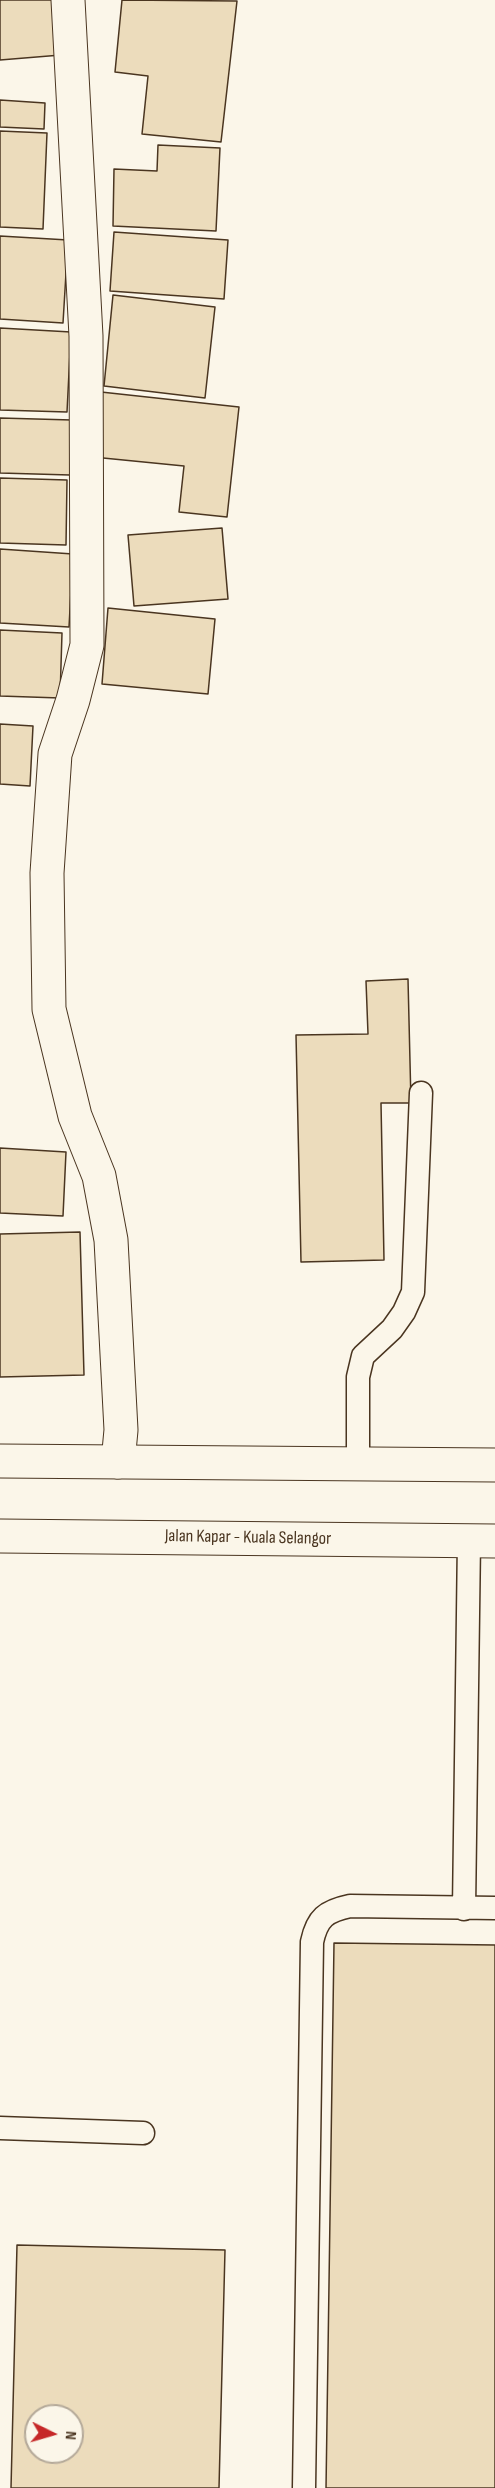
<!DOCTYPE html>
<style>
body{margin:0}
#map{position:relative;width:495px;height:2488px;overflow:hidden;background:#fbf6e9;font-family:"Sofia Sans Condensed",sans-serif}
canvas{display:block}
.north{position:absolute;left:24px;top:2404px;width:60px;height:60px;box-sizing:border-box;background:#fbf6e9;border:2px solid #b4a999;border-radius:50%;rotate:95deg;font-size:16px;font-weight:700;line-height:24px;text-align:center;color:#4a3520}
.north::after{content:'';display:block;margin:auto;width:21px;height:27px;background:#c62828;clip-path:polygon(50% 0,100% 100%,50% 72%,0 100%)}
</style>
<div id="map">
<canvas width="495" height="2488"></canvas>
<div class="north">N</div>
</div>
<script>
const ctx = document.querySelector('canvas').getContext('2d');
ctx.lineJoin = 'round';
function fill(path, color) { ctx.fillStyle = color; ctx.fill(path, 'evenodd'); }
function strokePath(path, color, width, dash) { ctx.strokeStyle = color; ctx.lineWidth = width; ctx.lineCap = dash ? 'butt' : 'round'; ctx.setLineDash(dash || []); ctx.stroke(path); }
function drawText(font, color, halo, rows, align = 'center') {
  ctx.font = font + ' "Sofia Sans Condensed",sans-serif'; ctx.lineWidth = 4.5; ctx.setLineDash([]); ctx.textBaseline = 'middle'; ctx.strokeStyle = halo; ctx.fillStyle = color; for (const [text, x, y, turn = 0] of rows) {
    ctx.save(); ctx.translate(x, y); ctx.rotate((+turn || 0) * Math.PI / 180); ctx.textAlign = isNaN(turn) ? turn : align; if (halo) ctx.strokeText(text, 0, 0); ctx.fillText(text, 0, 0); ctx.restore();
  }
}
const building = new Path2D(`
 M0 0H57L61 55 0 60Z
 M122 0 237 1 221 142 142 134 148 76 115 72Z
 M0 100 45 103 44 129 0 127Z
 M0 131 47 133 43 229 0 227Z
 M158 145 220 148 216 231 113 226 114 169 157 171Z
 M114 232 228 240 224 299 110 291Z
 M0 236 68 240 63 323 0 319Z
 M113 295 215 307 205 398 104 386Z
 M0 328 71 332 67 412 0 410Z
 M101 392 239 407 227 517 179 512 184 466 93 457Z
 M0 418 72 420 70 475 0 473Z
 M0 478 67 480 66 545 0 543Z
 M222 528 228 599 134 606 128 535Z
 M0 549 73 554 69 627 0 623Z
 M108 608 215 619 208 694 102 684Z
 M0 630 62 633 60 698 0 696Z
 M0 724 33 726 30 786 0 784Z
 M408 979 411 1103H381L384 1260 301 1262 296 1035 368 1034 366 981Z
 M0 1148 66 1152 63 1216 0 1213Z
 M80 1232 84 1375 0 1377V1234Z
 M334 1943 495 1945V2488H326Z
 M17 2245 225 2250 219 2488H11ZM36 2416H72V2452H36Z`);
const lane = new Path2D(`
 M358 1464V1377L363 1356 392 1329 404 1312 413 1292 421 1093
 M464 1909 469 1540
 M0 2128 143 2133
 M304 2488 312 1942C317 1918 326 1911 350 1906L495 1908`);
const street = new Path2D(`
 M68 0 86 336 87 645 73 700 55 754 47 873 49 1009 75 1116 99 1176 111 1240 121 1430 118 1462`);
const highway = new Path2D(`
 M0 1461 495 1465
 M0 1536 495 1541`);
const streetNames = [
 ["Jalan Kapar - Kuala Selangor",248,1538,1]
];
fill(building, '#ecdcbc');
strokePath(building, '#4a3520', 1.5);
strokePath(lane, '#4a3520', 25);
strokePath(street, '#4a3520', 35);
strokePath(highway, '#4a3520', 35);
strokePath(lane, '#fbf6e9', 22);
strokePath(street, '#fbf6e9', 33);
strokePath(highway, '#fbf6e9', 33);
drawText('18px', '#4a3520', '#fbf6e9', streetNames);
</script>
